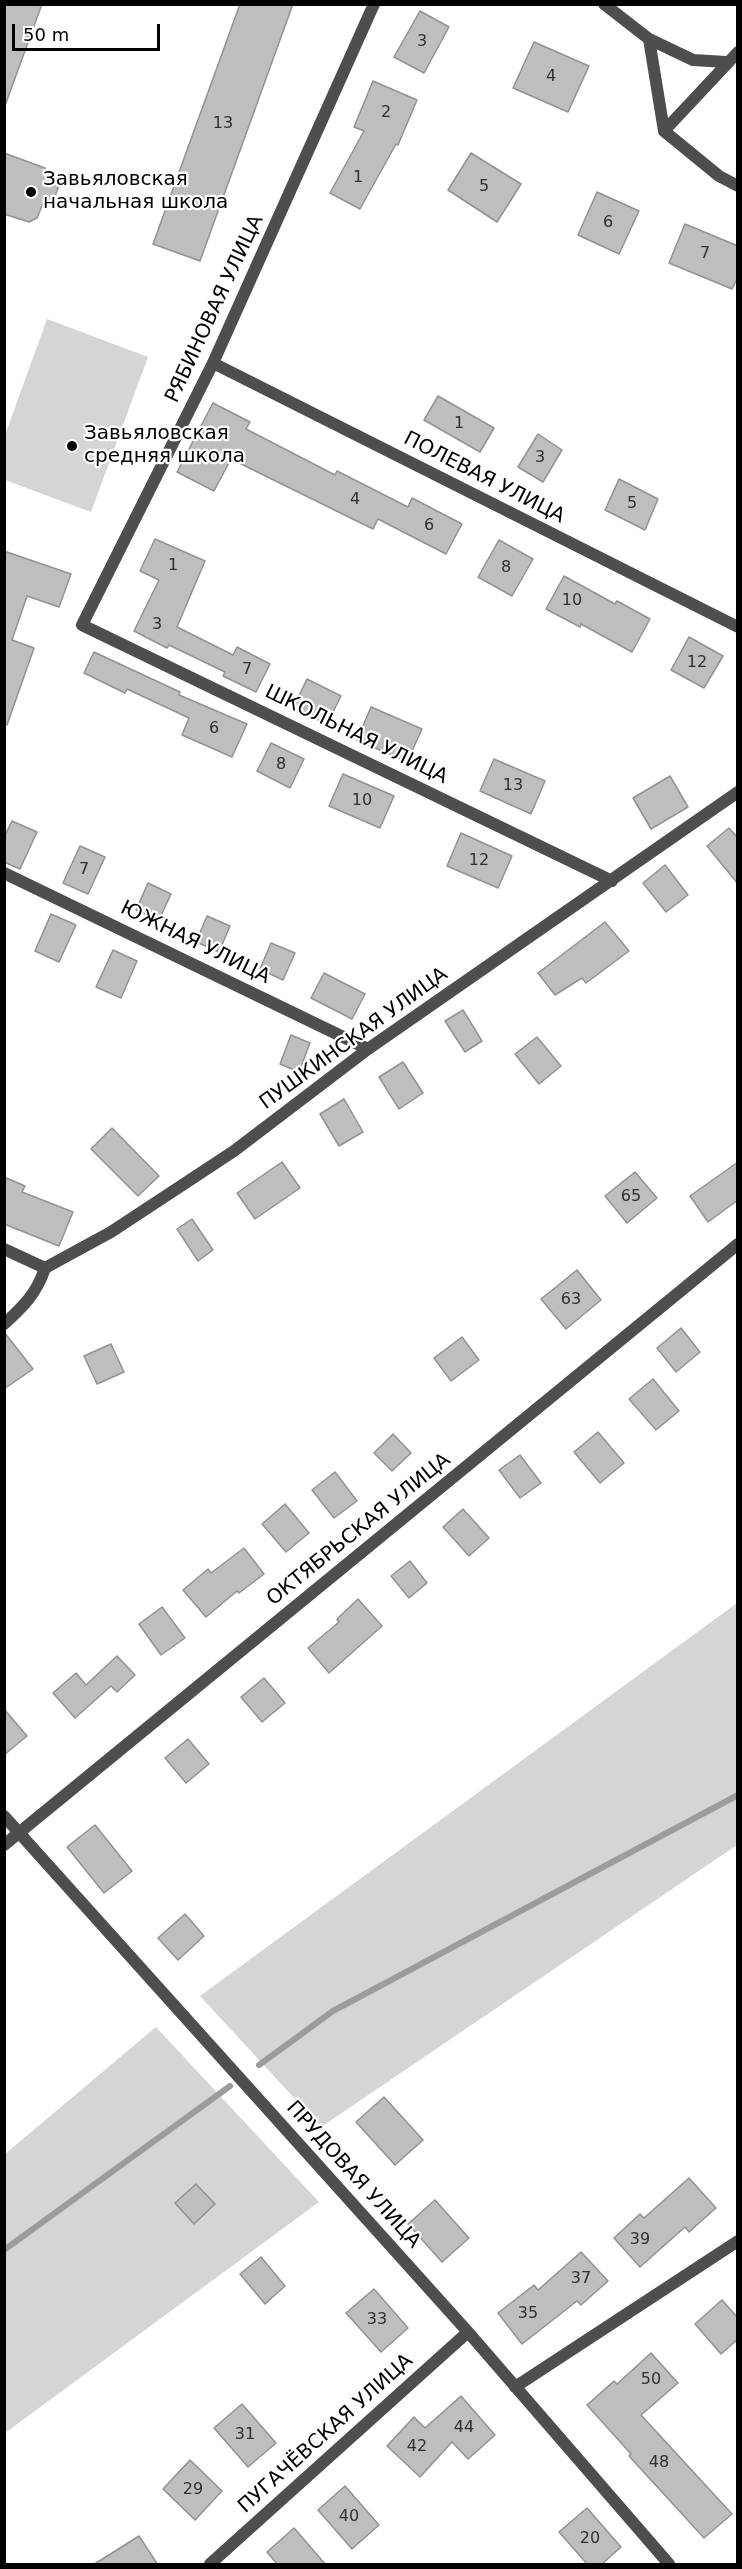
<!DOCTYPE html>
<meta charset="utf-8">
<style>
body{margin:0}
#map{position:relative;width:742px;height:2569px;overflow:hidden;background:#fff;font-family:"DejaVu Sans",sans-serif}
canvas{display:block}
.frame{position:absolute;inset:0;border:6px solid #000;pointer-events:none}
.scale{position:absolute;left:12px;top:24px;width:148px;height:27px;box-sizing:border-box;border:3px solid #000;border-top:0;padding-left:8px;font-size:18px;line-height:21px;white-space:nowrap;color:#000;-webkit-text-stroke:4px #fff;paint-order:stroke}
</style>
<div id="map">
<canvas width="742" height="2569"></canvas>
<div class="frame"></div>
<div class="scale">50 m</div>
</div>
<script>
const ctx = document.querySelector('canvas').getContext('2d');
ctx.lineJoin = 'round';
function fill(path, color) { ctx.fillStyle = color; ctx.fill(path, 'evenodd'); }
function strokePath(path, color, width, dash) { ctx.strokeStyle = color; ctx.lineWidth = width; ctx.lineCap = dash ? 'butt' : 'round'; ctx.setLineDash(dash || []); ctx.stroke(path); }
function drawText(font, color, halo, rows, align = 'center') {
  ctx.font = font + ' "DejaVu Sans",sans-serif'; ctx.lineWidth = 4.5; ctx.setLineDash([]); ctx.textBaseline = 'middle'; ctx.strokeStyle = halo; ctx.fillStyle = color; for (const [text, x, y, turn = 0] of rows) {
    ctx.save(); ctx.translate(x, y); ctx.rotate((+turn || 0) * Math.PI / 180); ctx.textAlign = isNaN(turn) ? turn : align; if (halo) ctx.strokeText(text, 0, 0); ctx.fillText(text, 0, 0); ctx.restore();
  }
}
const green = new Path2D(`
 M47 319 148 357 91 512 5 480V435Z
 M737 1603V1845L321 2127 200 1996Z
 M156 2027 319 2202 5 2433V2154Z`);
const stream = new Path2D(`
 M259 2065 333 2011 738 1795
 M4 2250 230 2086`);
const building = new Path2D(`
 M4 4H42L6 103H4Z
 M240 4H293L200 261 153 244Z
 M420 11 449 27 424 73 394 57Z
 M534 42 589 66 568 112 513 88Z
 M373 81 417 100 398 145 396 144 360 209 330 193 364 131 354 127Z
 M4 153 45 168 51 180 60 183 52 204 44 201 37 218 29 222 4 214Z
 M471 153 521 184 497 222 448 190Z
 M597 192 639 211 619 254 578 235Z
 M685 224 738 246V277L732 289 669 263Z
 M438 396 494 428 480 452 424 420Z
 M213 403 250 422 246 429 335 475 337 471 408 507 412 498 462 524 446 554 378 519 373 529 231 459 214 491 177 472Z
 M538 434 562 450 543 482 518 467Z
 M619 479 658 499 645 530 605 510Z
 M155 539 205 561 177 627 233 655 237 647 270 664 256 692 223 676 225 672 169 645 167 648 134 631 159 580 140 571Z
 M499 540 533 559 512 596 478 577Z
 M4 551 71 574 59 607 27 596 12 640 34 648 7 725 4 724Z
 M564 576 615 604 617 601 650 619 632 652 581 624 580 627 546 609Z
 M689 637 723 656 704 688 671 670Z
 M94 652 180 692 179 695 247 724 232 757 182 735 189 718 127 689 125 693 84 673Z
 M307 679 341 696 327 724 293 708Z
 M371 707 422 729 407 762 357 740Z
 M271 743 304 759 290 788 257 771Z
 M494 759 545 781 531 814 480 791Z
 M343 774 394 796 380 828 329 806Z
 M670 776 688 807 651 829 633 798Z
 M12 821 37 832 20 869 4 862V837Z
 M729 828 738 838V884L707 846Z
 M461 833 512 856 498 888 447 866Z
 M80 846 105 857 88 894 63 883Z
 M665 865 688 895 666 912 643 883Z
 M148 883 171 894 159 920 136 910Z
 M51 914 76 925 59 962 35 951Z
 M207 916 230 926 219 952 196 942Z
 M605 922 629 951 586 983 582 978 555 995 538 973Z
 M271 943 295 953 283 980 260 969Z
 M113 950 137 961 121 998 96 987Z
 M324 973 365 994 352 1019 311 998Z
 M463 1010 482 1041 465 1052 445 1021Z
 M291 1035 310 1043 299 1072 280 1064Z
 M537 1037 561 1066 539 1084 515 1054Z
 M403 1062 423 1093 399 1109 379 1077Z
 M344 1099 363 1132 339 1146 320 1114Z
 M112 1128 159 1176 138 1196 91 1149Z
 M282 1162 300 1188 255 1219 237 1193Z
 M738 1162V1200L708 1222 690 1196Z
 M635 1172 657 1198 627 1223 605 1196Z
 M4 1177 25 1186 22 1192 73 1212 59 1246 4 1224Z
 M192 1219 213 1250 198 1261 177 1229Z
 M577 1270 601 1300 566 1329 541 1299Z
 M681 1328 700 1352 676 1372 657 1348Z
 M4 1332 33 1369 4 1389Z
 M462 1337 479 1360 451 1381 434 1358Z
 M111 1344 124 1372 97 1384 84 1356Z
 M653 1379 679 1411 656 1430 629 1399Z
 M598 1432 624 1463 600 1483 574 1452Z
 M393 1434 411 1453 392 1471 374 1453Z
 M520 1455 541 1483 520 1498 499 1470Z
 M335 1472 357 1501 334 1518 312 1490Z
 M285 1504 309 1533 286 1552 262 1524Z
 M463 1509 489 1538 469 1556 443 1527Z
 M244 1548 264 1574 239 1593 237 1591 206 1617 183 1590 208 1569 211 1573Z
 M410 1561 427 1583 409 1598 391 1576Z
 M358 1599 382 1626 329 1673 308 1648 339 1622 337 1619Z
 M162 1607 185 1638 161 1655 139 1624Z
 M117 1656 135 1675 117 1692 111 1686 75 1718 53 1693 76 1673 86 1685Z
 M264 1678 285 1703 262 1722 241 1697Z
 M4 1709 27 1736 4 1755Z
 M188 1739 209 1764 186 1783 165 1758Z
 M95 1825 132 1871 104 1893 67 1847Z
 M185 1914 204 1936 178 1960 158 1938Z
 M384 2097 423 2140 395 2165 356 2122Z
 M689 2178 716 2208 689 2232 685 2227 640 2267 614 2238 640 2214 644 2218Z
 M196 2184 215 2204 194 2224 175 2203Z
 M435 2200 469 2238 442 2262 408 2224Z
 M581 2252 608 2281 581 2305 577 2301 522 2344 498 2313 534 2285 538 2290Z
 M261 2257 285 2286 265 2304 240 2274Z
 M374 2289 408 2328 381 2352 346 2313Z
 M722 2300 738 2318V2339L721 2354 695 2324Z
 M651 2353 678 2383 641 2415 732 2514 704 2538 629 2456 631 2454 587 2405 614 2381 617 2384Z
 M461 2396 495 2435 468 2459 452 2442 420 2477 387 2446 414 2417 425 2428Z
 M242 2404 276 2443 248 2467 214 2428Z
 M190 2460 222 2491 195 2520 163 2489Z
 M345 2486 379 2525 352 2549 318 2510Z
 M587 2508 621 2547 601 2565H588L559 2532Z
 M294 2528 326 2565H278L267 2552Z
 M139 2536 158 2565H93Z`);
const minor = new Path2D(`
 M374 4 213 363 82 625 612 881
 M604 4 649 39 664 131 719 176 738 186
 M649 39 693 60 726 62
 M664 131 738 52
 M213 363 738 627
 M4 873 368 1049
 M4 1249 45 1268
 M4 1324C23 1307 37 1293 45 1268L111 1232 234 1151 368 1049 738 792
 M4 1816 468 2332 669 2564
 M4 1845 738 1244
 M515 2387 738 2241
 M210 2564 468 2332`);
const markers = [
 [31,192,6,"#000"],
 [72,446,6,"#000"]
];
const numberNames = [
 ["3",422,42],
 ["4",551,77],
 ["2",386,113],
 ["13",223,124],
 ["1",358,178],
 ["5",484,187],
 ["6",608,223],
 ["7",705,254],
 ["1",459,424],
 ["3",540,458],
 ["4",355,500],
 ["5",632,504],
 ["6",429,526],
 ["1",173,566],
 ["8",506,568],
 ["10",572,601],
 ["3",157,625],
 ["12",697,663],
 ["7",247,670],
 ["6",214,729],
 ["8",281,765],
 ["13",513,786],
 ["10",362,801],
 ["12",479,861],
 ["7",84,870],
 ["65",631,1197],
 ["63",571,1300],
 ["39",640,2240],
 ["37",581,2279],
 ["35",528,2314],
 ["33",377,2320],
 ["50",651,2380],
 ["44",464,2428],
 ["31",245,2435],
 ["42",417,2447],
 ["48",659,2463],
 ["29",193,2490],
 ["40",349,2517],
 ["20",590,2539]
];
const poiNames = [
 ["Завьяловская",43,180],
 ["начальная школа",43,203],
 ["Завьяловская",84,434],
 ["средняя школа",84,457]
];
const streetNames = [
 ["РЯБИНОВАЯ УЛИЦА",215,309,-65],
 ["ПОЛЕВАЯ УЛИЦА",484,478,27],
 ["ШКОЛЬНАЯ УЛИЦА",356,735,26],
 ["ЮЖНАЯ УЛИЦА",195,943,26],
 ["ПУШКИНСКАЯ УЛИЦА",354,1039,-36],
 ["ОКТЯБРЬСКАЯ УЛИЦА",359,1530,-39],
 ["ПРУДОВАЯ УЛИЦА",353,2175,48],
 ["ПУГАЧЁВСКАЯ УЛИЦА",326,2434,-42]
];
fill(green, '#d5d5d5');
strokePath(stream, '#9c9c9c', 6);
fill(building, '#bebebe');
strokePath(building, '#929292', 1.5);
strokePath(minor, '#4e4e4e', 12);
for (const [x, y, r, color] of markers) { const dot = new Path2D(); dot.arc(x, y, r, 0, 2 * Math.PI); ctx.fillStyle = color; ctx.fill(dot); strokePath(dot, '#fff', 2); }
drawText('16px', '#303030', null, numberNames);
drawText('20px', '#000', '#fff', poiNames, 'left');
drawText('20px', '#000', '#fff', streetNames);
</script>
